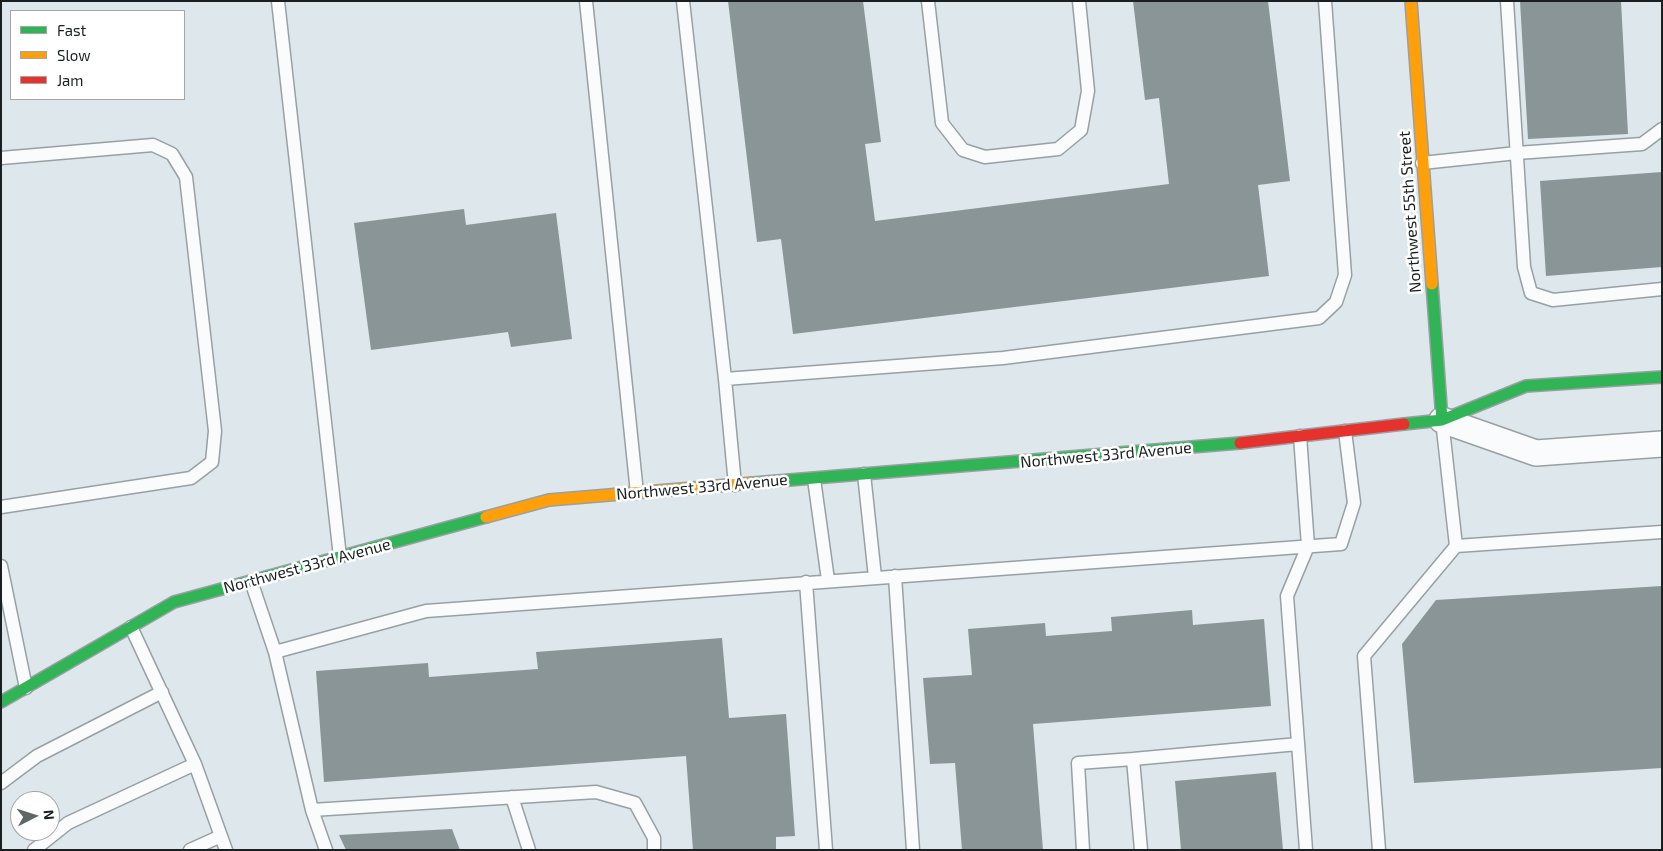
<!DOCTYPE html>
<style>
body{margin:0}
#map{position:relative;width:1663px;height:851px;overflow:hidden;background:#dee7eb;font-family:"Exo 2",sans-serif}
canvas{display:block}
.frame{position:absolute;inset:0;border:2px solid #1a2022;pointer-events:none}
.legend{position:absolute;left:10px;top:10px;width:175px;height:90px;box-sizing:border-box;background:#fff;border:1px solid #a3a6a7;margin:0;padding:6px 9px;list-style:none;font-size:15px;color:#1a2022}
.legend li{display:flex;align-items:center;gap:10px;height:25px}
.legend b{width:25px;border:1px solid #a3a6a7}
.north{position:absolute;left:10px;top:791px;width:50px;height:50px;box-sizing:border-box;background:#fff;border:1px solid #a3a6a7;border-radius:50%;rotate:85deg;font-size:14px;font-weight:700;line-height:20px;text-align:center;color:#1a2022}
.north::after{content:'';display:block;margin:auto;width:18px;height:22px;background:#5f6668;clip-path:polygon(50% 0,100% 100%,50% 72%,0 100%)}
</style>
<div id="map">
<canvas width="1663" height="851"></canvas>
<div class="frame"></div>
<ul class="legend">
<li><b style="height:6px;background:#30b455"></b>Fast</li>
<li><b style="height:6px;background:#ff9f0a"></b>Slow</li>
<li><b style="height:6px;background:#e5322d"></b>Jam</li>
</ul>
<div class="north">N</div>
</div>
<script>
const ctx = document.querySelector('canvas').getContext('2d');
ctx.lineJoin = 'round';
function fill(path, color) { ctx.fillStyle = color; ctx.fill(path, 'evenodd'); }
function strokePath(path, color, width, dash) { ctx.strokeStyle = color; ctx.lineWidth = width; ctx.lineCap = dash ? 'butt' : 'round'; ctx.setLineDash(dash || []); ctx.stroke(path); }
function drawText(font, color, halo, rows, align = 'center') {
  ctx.font = font + ' "Exo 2",sans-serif'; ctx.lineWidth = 5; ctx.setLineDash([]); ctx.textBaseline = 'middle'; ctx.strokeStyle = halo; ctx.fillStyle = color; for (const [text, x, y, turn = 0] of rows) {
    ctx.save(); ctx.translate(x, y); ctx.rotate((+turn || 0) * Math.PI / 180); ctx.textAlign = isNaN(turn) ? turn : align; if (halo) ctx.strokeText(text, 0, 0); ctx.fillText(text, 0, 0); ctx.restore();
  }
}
const building = new Path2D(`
 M728 1H863L881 142 865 144 875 221 1169 184 1159 98 1145 100 1133 1H1268L1290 181 1258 185 1269 276 793 334 781 239 757 242Z
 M1520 1H1621L1628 134 1528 139Z
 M1662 172V267L1546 276 1540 181Z
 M464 209 466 225 556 213 572 339 511 347 508 332 371 350 354 223Z
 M1662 586V768L1414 783 1402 644 1436 600Z
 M1192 610 1193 625 1264 619 1271 706 1033 724 1043 850H962L955 763 930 764 923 678 972 675 968 629 1045 623 1046 636 1112 631 1111 617Z
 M722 638 729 718 786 714 795 836 776 837V850H693L686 756 324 782 316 671 428 663 429 677 538 669 536 652Z
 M1276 772 1283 850H1181L1175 781Z
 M452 829 460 850H346L339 835Z`);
const lane = new Path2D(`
 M278 1 340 557
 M586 1 637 493
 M683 1 725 379 1003 358 1319 318 1336 302 1345 275 1325 1
 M928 1 942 123 963 150 985 157 1058 149 1081 130 1088 91 1079 1
 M1507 1 1524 267 1531 293 1553 300 1662 289
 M1 158 153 145 172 154 186 177 215 431 212 462 191 478 1 507
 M1422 163 1517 153 1642 144 1662 129
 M725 379 735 485
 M1300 436 1308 546 1287 596 1306 850
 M864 474 875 577
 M814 479 828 580
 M1456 546 1662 532
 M1 566 26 688
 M895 576 913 850
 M251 581 275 652 426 611 1341 544 1354 503 1345 431
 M806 582 826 850
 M131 627 195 764 226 850
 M275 652 312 810 326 850
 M1 783 37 756 162 692
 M512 797 529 850
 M312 810 596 792 635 803 654 838V850
 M34 850 68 823 195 764
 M190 850 221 836
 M1083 850 1078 763 1133 759
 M1141 850 1133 759 1298 744
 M1379 850 1364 656 1456 546 1442 420`);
const street = new Path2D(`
 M1442 420 1536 453 1662 444`);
const fast = new Path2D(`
 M1432 284 1442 420
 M1404 424 1442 420 1526 386 1662 377
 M753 483 1240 443
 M1 702 174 602 486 517`);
const slow = new Path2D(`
 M1411 1 1432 284
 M486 517 549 500 753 483`);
const jam = new Path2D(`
 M1240 443 1404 424`);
const streetNames = [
 ["Northwest 55th Street",1410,212,-94],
 ["Northwest 33rd Avenue",1106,455,-5],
 ["Northwest 33rd Avenue",702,487,-5],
 ["Northwest 33rd Avenue",307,566,-15]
];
fill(building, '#899597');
strokePath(lane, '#99a0a3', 15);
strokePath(street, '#99a0a3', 28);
strokePath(fast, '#99a0a3', 14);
strokePath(slow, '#99a0a3', 14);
strokePath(jam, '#99a0a3', 14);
strokePath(lane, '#fafbfc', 12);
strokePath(street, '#fafbfc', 25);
strokePath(fast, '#30b455', 11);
strokePath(slow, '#ff9f0a', 11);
strokePath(jam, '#e5322d', 11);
drawText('16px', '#1a2022', '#fff', streetNames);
</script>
